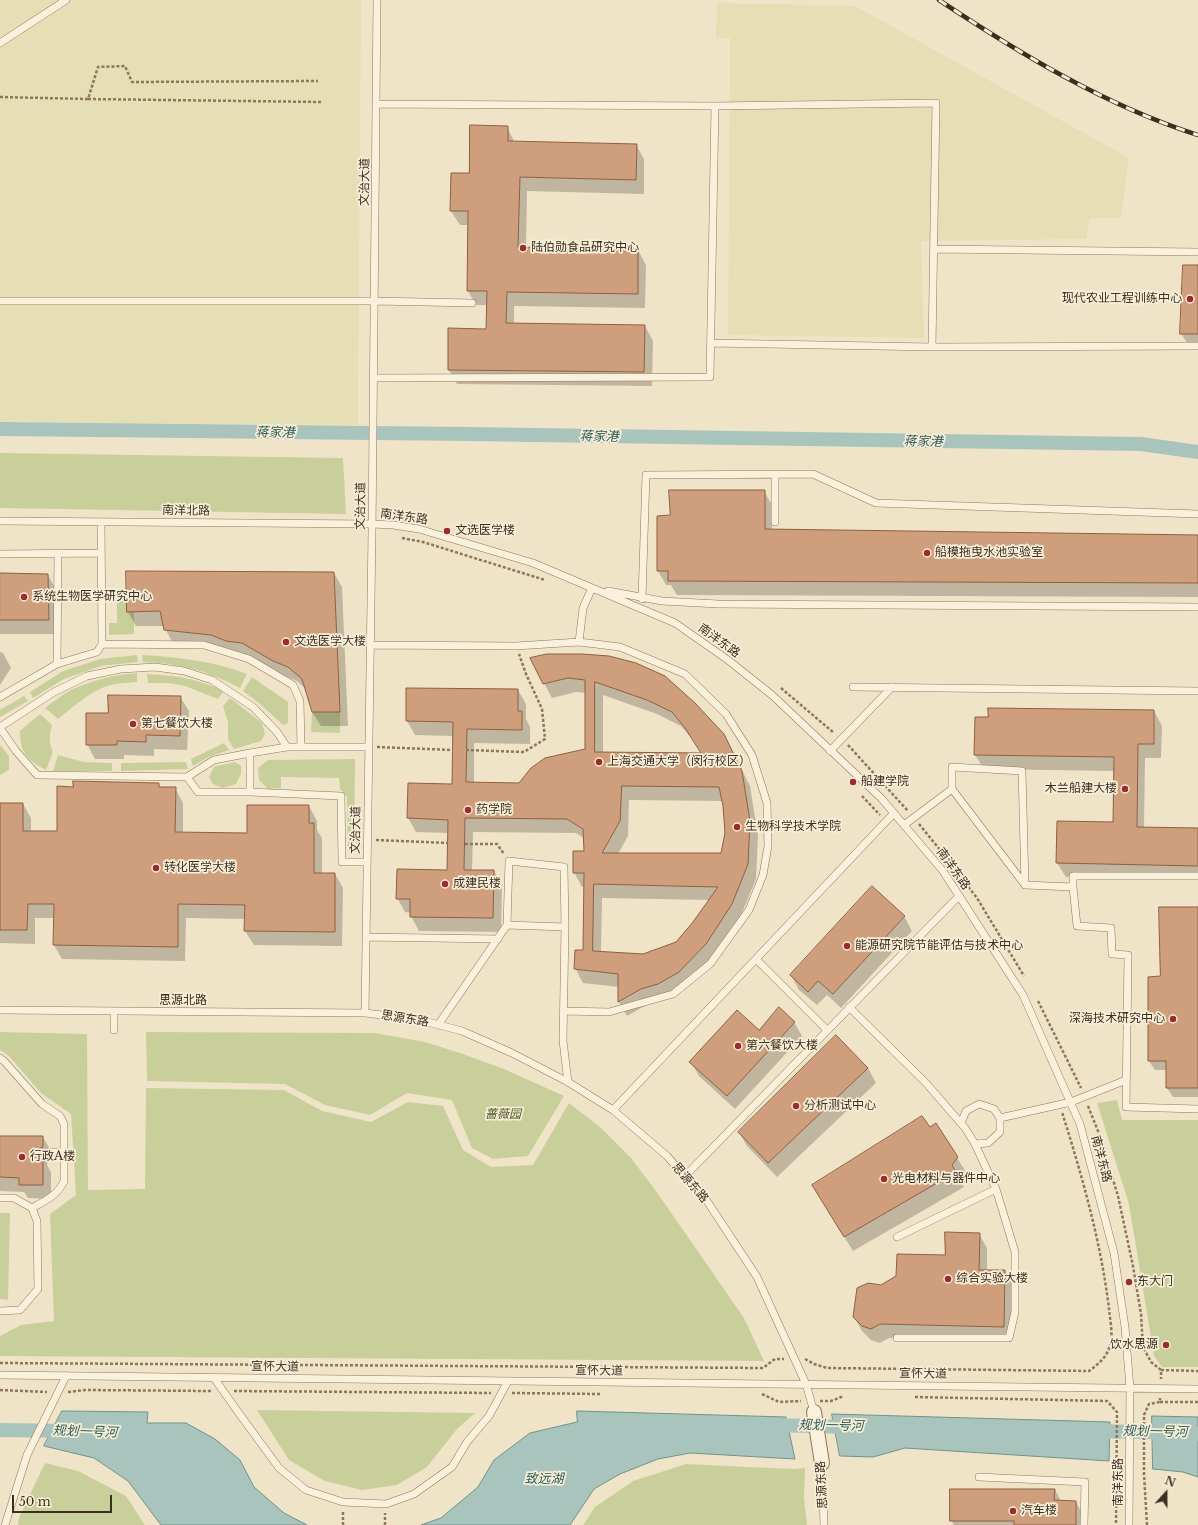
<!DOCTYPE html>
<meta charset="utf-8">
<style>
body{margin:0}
#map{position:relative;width:1198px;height:1525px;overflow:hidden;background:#f0e4c8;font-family:"Libre Baskerville",serif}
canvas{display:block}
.north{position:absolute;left:1146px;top:1473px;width:40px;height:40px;-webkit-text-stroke:3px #f7eed8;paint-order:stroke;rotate:21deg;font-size:11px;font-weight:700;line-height:16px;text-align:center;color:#3d2e20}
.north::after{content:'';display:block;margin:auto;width:14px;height:18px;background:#3d2e20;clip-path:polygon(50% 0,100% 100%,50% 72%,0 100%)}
.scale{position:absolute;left:12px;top:1495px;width:100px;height:18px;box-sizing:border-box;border:2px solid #3d2e20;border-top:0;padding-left:5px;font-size:12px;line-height:14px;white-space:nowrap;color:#3d2e20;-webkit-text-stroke:3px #f7eed8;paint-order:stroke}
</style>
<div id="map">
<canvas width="1198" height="1525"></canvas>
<div class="north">N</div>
<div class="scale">50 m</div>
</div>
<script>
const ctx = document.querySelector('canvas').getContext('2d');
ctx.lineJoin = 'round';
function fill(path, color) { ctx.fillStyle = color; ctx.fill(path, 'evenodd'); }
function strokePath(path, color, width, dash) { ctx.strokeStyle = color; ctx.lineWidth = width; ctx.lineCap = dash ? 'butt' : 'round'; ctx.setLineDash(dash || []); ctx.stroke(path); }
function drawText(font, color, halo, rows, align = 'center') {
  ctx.font = font + ' "Libre Baskerville","Noto Sans SC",serif'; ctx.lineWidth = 3.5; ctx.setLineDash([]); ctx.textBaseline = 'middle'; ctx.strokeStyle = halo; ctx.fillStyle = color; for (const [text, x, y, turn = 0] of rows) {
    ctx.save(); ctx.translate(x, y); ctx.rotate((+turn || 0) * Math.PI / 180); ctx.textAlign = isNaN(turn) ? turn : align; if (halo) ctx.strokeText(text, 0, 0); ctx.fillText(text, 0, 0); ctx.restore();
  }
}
const farmland = new Path2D(`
 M0 0H361L358 425 0 422Z
 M717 3 855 6 1129 158 1121 218H1090L1086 239 921 241 924 338 728 335 730 38 716 39Z`);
const green = new Path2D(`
 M0 453 343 458 346 514 0 508Z
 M117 593H127V612H134V634L109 635V623H117Z
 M137 655 138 662 101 666 64 679 33 698 30 692 63 671 100 659Z
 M142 655C178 657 213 661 247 674L240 688C208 671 179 663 143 662Z
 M137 673V682C125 683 113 683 102 688 86 695 72 708 58 719L45 708C53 702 62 695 71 690 92 680 114 675 137 673Z
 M147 674C178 676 195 678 224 691L218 699 185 686 168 683H148Z
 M252 677 288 702V723L283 725 259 703 243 691Z
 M24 696 28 701 0 717V710Z
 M230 698 262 723 265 734 261 741 234 749 228 739V722L223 706Z
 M312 712H340V733L311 732Z
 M40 714 52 725C49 736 49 742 53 752L46 770C28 761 19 751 20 731Z
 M224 743 229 750 209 757 193 766 191 759Z
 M0 745 9 756V770L0 775Z
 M58 755 84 762 112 763V771H53Z
 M355 759 354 851H348L347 797 340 789 339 778 281 777V788L268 789 259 780 258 768 268 760Z
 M186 762 188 769 121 771V763Z
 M235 762 241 766V774L236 784 223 788 213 784 209 777 214 767Z
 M0 1032 87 1034 88 1190 145 1189 146 1088 284 1090 322 1111 371 1122 408 1102 443 1106 463 1150 491 1167 533 1165 569 1103 600 1127 631 1158 656 1191 744 1318 764 1361 0 1356V1336L21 1325 54 1321 50 1214 76 1195 71 1114 41 1093 9 1056 0 1050Z
 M146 1032 375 1033 425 1042 460 1053 504 1069 564 1096 528 1156 493 1159 472 1148 452 1100 407 1093 370 1115 325 1105 285 1084 147 1081Z
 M1117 1100 1122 1120H1198V1367H1162L1154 1356 1129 1204 1097 1103Z
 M0 1213H10L8 1300 0 1299Z
 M257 1410 475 1413 457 1429 427 1467 397 1485 362 1490 325 1481 289 1460Z
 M45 1463 78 1471 126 1496 145 1525H18L19 1518Z
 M686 1464 794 1469 805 1468 804 1498 807 1525H583L595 1507 633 1481Z`);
const water = new Path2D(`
 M62 1411 148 1412 147 1423H186L215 1439 240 1460 254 1487 284 1513 307 1525H161L128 1481 94 1458 44 1446Z
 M577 1411 786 1417 795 1459 690 1453 658 1459 620 1474 594 1489 570 1525H421L441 1518 478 1487 494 1460 530 1433 577 1422Z
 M832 1414 1110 1422 1109 1461 905 1448 873 1457 840 1456Z
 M1152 1416 1198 1417V1477L1183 1472 1153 1469Z`);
const shadow = new Path2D(`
 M507 127 515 143 636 145 644 159V194L527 191 526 248 638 250 646 265 645 308 514 306V324L645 326 653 341 652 386 457 384 449 370 487 330 488 305H476L468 291 469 225H460L451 211 470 174Z
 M1198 266V348H1190L1181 333Z
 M764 491 772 505V531L1198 536V597L677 595 671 585H666L658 571V517L671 516Z
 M334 573 342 587 348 726H321L312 712 306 689 297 681 220 649 173 644 164 626H136L128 612Z
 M0 574 48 575 56 590V634H0Z
 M0 652 3 653 11 668 0 685Z
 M582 655 731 749 750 786 758 836 756 879 740 918 713 958 687 986 650 1003 627 1016 619 1002V987L583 983 575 968 584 951 585 887H582L574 872 585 852 584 838 576 833 473 832 472 871H494L502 885 501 932 419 931 411 916V913L405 912 397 898 448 871 449 833 416 832 408 818 409 784 453 785 454 736 415 735 407 721V689L518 690 526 704V719L530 727V744L474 743V783L519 784 586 750V693L576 692 552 698 544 683ZM603 695 657 714 681 726 695 742 702 754 603 753ZM629 800 723 801 726 833 722 854H618L628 836ZM602 898 709 900 694 923 676 942 644 955 601 953Z
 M180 697 189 711 187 750 154 749V756L124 755V759H95L87 744 109 714Z
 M1154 711 1162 726 1161 758H1145L1144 828 1198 829V879L1066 877 1057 863 1114 823V771L984 769 975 755 976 718Z
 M158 784 161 788H175L183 803V833L248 834 309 806 317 821V830L322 838V874H335L343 888 342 946 254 945 245 931 246 919 186 918 185 961 62 959 54 945V918H35V944L0 943V804H23L31 818V832H58L74 788Z
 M1198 908V1097H1173L1167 1088V1070H1155L1149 1061 1161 977Z
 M904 916 912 931 841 1008 827 995 817 1005 799 990 791 975Z
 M794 1022 802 1036 735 1109 699 1076 691 1062 759 1031Z
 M836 1037 868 1068 876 1083 777 1177 747 1146 739 1132Z
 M936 1125 966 1172 960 1180 964 1187 853 1251 821 1199Z
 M0 1137H43L51 1151V1161L48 1162 47 1165 51 1172V1199L28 1198 24 1192 0 1191Z
 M979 1234 987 1248V1271H1005L1013 1285 1012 1341 889 1338 880 1343 871 1340 862 1331 854 1317 881 1286 946 1256Z
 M1055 1490 1061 1501 1076 1502 1084 1517V1525H954L951 1520Z`);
const canal = new Path2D(`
 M0 429 468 434 1141 444 1198 452
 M770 1425 853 1427
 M0 1430 70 1431
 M1090 1431 1194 1433 1198 1435`);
const building = new Path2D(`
 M470 125 508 126V141L637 144 636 180 520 177 518 247 638 249V294L507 292 506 323 645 325 644 372 448 370V328L486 329 487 291H467L468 211H450L451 173H469Z
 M1183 265H1198V334H1180Z
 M669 490H765V529L1198 535V583L668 581V571H657V516L670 515Z
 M126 571 334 572 340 712H312L302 679 288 667 273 661 242 643 226 641 211 635 164 630 160 611 127 612Z
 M0 573 48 574 49 620H0Z
 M547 654H582L609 656 636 663 665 676 695 703 724 734 742 771 750 821 748 864 732 904 706 944 679 972 658 984 641 989 618 1002V974L574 969 575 950H583L584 873H573V851H584L583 829 567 819 465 818 464 870H494L493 918 410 917V899H396L397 869 447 870 448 820 407 818 408 783 452 784 453 722 406 721V688L518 689V711H522V730L467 729 466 782 519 783 531 768 545 758 585 749V680L568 678 543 684 530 658ZM595 682 647 700 672 712 685 728 701 753 595 752ZM622 786 719 787 723 806 725 833 721 853H602L620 821ZM594 884 673 886 718 887 693 922 676 942 643 954 593 951Z
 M108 695 181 696 180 736 146 735V742L117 741V745H86V713H108Z
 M988 708 1154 710V744H1138L1137 827 1198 828V866L1056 863 1057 821 1113 822 1114 757 974 755 975 717H988Z
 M73 781 159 783V787H176L175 832 247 833V805H309V823H314V873H335V932L244 931 245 905 178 904V947L53 945 54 904H28L27 930H0V803H23V831H57V786L73 787Z
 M872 886 905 916 833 994 818 981 808 992 790 975Z
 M1159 907H1198V1088H1166V1061H1148V977L1160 976Z
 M779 1007 795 1022 727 1096 689 1062 737 1010 759 1030Z
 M836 1035 868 1068 768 1163 738 1132Z
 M922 1116 930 1127 936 1123 958 1157 952 1165 956 1172 844 1237 812 1185Z
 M0 1136H43V1147L40 1148 38 1152 39 1155 43 1157V1185H19V1178L0 1177Z
 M945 1232 980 1233 979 1270H1005L1004 1327 880 1324 871 1329 862 1326 853 1317 857 1288 868 1283 881 1285 896 1276 897 1254 945 1255Z
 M950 1489H1055L1054 1500 1076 1501V1525H1014V1521H950Z`);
const path = new Path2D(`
 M0 97 88 99 98 67 125 66 132 82 318 81
 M88 99 321 102
 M402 538 423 542 545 580
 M781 688 834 733
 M848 745 908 811
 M377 747 453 750
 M466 750 524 752 545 739 542 709 526 674 519 654
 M862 796 880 815
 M919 824 945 856
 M376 840 448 843
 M465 844H497L504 854
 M956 871 977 898 1024 976
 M1038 1001 1081 1088
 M1088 1106 1098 1131 1118 1196 1133 1266 1141 1314 1143 1347 1151 1362 1161 1370V1379
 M1109 1349H1119
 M805 1359 814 1364 827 1368 1089 1371C1097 1365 1106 1358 1109 1348 1114 1336 1110 1321 1109 1309 1101 1242 1082 1176 1062 1112
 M0 1363 763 1368 775 1359H784
 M1161 1370 1198 1371
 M0 1390 47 1392
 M234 1391 491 1393
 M68 1392 85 1390 211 1391
 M512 1393 601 1394
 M762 1394 779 1402 801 1401
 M915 1397 1107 1401 1117 1412 1116 1525
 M820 1401H831L844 1396
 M1160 1402H1198
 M343 1525V1510
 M385 1525V1513
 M1147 1525 1144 1474V1415L1149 1404 1160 1402V1398`);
const lane = new Path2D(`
 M0 43 66 0
 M715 106 936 103 932 347
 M934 249 1198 252
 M0 301H374L472 303
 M711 343 932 347 1198 346
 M374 378 710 377 715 106 376 104
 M775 474V522
 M0 521 372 524 393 525 419 529 533 563 675 623 728 660 772 695 881 798 943 871 1023 995 1080 1124 1114 1253 1125 1327 1130 1388 1129 1525
 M0 554 101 553
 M608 591 662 601 718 604 1198 607
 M642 599 646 475 813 474 876 503 1198 514
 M579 642 583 608 592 588 595 589
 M102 644 204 645 249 659 293 685 300 701 301 747
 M370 645 516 646 579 642 620 647 685 674 726 714 752 755 767 803 768 846 763 875 749 910 710 964 673 994 609 1012 564 1011
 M57 664 97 652 102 644 101 522
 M853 687 1198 691
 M0 697 57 664 58 553
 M0 727 54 692 87 676 121 669 155 667 184 671 212 680 253 707 277 732 287 747
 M0 728 16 751 37 775 187 777 214 760 250 753 287 747H369
 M830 751 892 687
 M187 777 198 792H250V753
 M952 789V767L1022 771 1025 885
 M250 792 341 796 342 862H367
 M904 825 952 789 1025 885 1073 887 1077 926 1111 928 1112 954 1128 955 1126 1107 1198 1109
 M1073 887V876H1198
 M507 925 509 861 564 867 565 927
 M366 937 498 939
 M756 959 827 1030
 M849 1007 926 1083 965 1128 975 1144 996 1189 1015 1252V1312L1009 1338H897
 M0 1010 365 1013 416 1019 462 1031 512 1053 568 1082 613 1110 667 1156 707 1201 757 1277 806 1384 814 1412
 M365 1013 372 533 377 0
 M438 1025 507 925 565 927 563 1041 568 1082
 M114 1030V1011
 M0 1058 4 1061 42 1104 60 1116 64 1124V1181C58 1195 45 1201 32 1208
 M613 1110 894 813
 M1000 1118 1071 1102 1126 1080
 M961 1123 966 1111 979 1104 994 1109 1000 1118V1132L988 1143 975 1144
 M43 1152H64
 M685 1176 959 896
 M0 1198H14L32 1208 37 1221 38 1289 20 1310 0 1311
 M897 1237 996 1189
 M0 1375 1198 1389
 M214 1378 238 1412 279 1468 306 1490 343 1502 386 1504 414 1494 452 1467 467 1442 489 1416 508 1381
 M822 1463 824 1525
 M979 1477 1085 1482 1084 1525
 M5 1525 27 1455 66 1376`);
const street = new Path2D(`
 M814 1412 822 1463`);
const rail = new Path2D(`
 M939 0C1019 53 1106 106 1198 135`);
const markers = [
 [523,248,4,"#9e2a2b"],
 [1190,299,4,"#9e2a2b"],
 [447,531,4,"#9e2a2b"],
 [927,553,4,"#9e2a2b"],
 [24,597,4,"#9e2a2b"],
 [286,642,4,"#9e2a2b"],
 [133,724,4,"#9e2a2b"],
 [599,762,4,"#9e2a2b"],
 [853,782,4,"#9e2a2b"],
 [1125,789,4,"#9e2a2b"],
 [468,810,4,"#9e2a2b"],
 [737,827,4,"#9e2a2b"],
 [156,868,4,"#9e2a2b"],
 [445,884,4,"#9e2a2b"],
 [847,946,4,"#9e2a2b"],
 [1173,1019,4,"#9e2a2b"],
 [738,1046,4,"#9e2a2b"],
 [796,1106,4,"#9e2a2b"],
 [22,1157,4,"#9e2a2b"],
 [884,1179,4,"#9e2a2b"],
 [948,1279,4,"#9e2a2b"],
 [1129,1282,4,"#9e2a2b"],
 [1166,1345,4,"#9e2a2b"],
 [1013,1511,4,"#9e2a2b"]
];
const streetNames = [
 ["文治大道",365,182,-89],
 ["文治大道",361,506,-89],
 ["南洋北路",186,511,1],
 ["南洋东路",404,517,8],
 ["南洋东路",719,641,36],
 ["文治大道",356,830,-89],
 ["南洋东路",953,869,54],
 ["思源北路",183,1001],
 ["思源东路",405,1019,9],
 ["南洋东路",1101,1159,75],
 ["思源东路",690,1183,49],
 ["宣怀大道",275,1367,1],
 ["宣怀大道",599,1371,1],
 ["宣怀大道",923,1374,1],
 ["南洋东路",1119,1482,-90],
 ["思源东路",822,1485,-93]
];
const poiNames = [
 ["陆伯勋食品研究中心",531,248],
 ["现代农业工程训练中心",1182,299,"right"],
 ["文选医学楼",455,531],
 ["船模拖曳水池实验室",935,553],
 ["系统生物医学研究中心",32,597],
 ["文选医学大楼",294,642],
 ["第七餐饮大楼",141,724],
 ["上海交通大学（闵行校区）",607,762],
 ["船建学院",861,782],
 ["木兰船建大楼",1117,789,"right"],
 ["药学院",476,810],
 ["生物科学技术学院",745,827],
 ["转化医学大楼",164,868],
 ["成建民楼",453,884],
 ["能源研究院节能评估与技术中心",855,946],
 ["深海技术研究中心",1165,1019,"right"],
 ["第六餐饮大楼",746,1046],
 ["分析测试中心",804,1106],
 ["行政A楼",30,1157],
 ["光电材料与器件中心",892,1179],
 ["综合实验大楼",956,1279],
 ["东大门",1137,1282],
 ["饮水思源",1158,1345,"right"],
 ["汽车楼",1021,1511]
];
const parkNames = [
 ["蔷薇园",503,1115]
];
const waterNames = [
 ["蒋家港",275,433,1],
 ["蒋家港",599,437,1],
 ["蒋家港",923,442,1],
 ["规划一号河",831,1426,1],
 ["规划一号河",85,1432,2],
 ["规划一号河",1155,1432,1],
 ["致远湖",544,1479]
];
fill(farmland, '#e6deb5');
fill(green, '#c9cf9b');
fill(water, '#a9c4bc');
strokePath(water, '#6f938a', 1);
fill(shadow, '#0003');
strokePath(canal, '#a9c4bc', 14);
fill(building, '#cf9f7d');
strokePath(building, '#8d5f41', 1);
strokePath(lane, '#8d765c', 8);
strokePath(street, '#8d765c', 16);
strokePath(path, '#8d765c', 2.5, [3, 2]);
strokePath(lane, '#faf1dc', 7);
strokePath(street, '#faf1dc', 14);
strokePath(rail, '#3d2e20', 4.5);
strokePath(rail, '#f7eed8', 3, [9]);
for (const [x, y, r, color] of markers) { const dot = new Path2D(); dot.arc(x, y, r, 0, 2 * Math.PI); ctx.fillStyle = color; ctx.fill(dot); strokePath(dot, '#f7eed8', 1.5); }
drawText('12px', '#3d2e20', '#f7eed8', streetNames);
drawText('12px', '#3d2e20', '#f7eed8', poiNames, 'left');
drawText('italic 12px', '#4d5a26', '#f7eed8', parkNames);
drawText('italic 13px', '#2f5d5a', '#f7eed8', waterNames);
</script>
